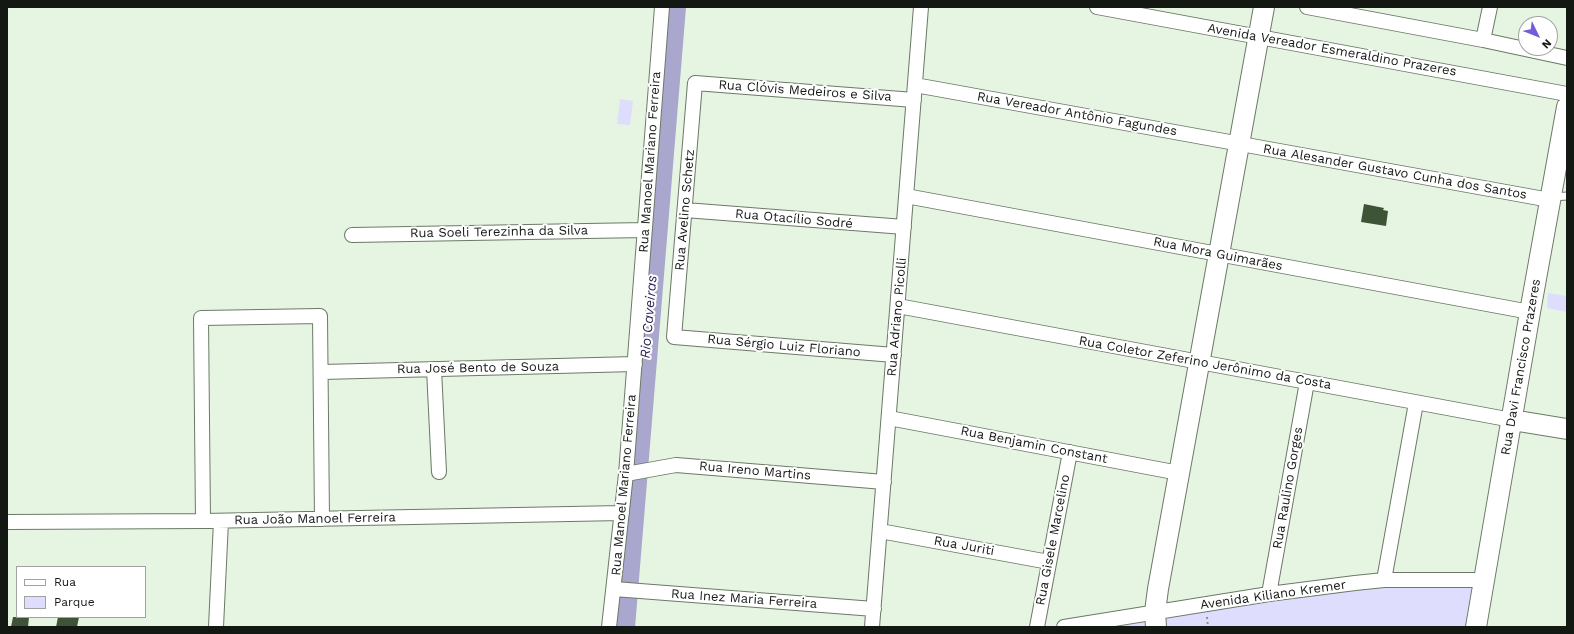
<!DOCTYPE html>
<meta charset="utf-8">
<style>
body{margin:0}
#map{position:relative;width:1574px;height:634px;overflow:hidden;background:#e6f5e1;font-family:"Work Sans",sans-serif}
canvas{display:block}
.frame{position:absolute;inset:0;border:8px solid #131912;pointer-events:none}
.legend{position:absolute;left:16px;top:566px;width:130px;height:52px;box-sizing:border-box;background:#fff;border:1px solid #a1a3a0;margin:0;padding:5px 7px;list-style:none;font-size:12px;color:#131912}
.legend li{display:flex;align-items:center;gap:8px;height:20px}
.legend b{width:20px;border:1px solid #a1a3a0}
.north{position:absolute;left:1518px;top:16px;width:40px;height:40px;box-sizing:border-box;background:#fff;border:1px solid #a1a3a0;border-radius:50%;rotate:133deg;font-size:11px;font-weight:700;line-height:16px;text-align:center;color:#131912}
.north::after{content:'';display:block;margin:auto;width:14px;height:18px;background:#735dd8;clip-path:polygon(50% 0,100% 100%,50% 72%,0 100%)}
</style>
<div id="map">
<canvas width="1574" height="634"></canvas>
<div class="frame"></div>
<ul class="legend">
<li><b style="height:5px;background:#fff"></b>Rua</li>
<li><b style="height:11px;background:#deddfe"></b>Parque</li>
</ul>
<div class="north">N</div>
</div>
<script>
const ctx = document.querySelector('canvas').getContext('2d');
ctx.lineJoin = 'round';
function fill(path, color) { ctx.fillStyle = color; ctx.fill(path, 'evenodd'); }
function strokePath(path, color, width, dash) { ctx.strokeStyle = color; ctx.lineWidth = width; ctx.lineCap = dash ? 'butt' : 'round'; ctx.setLineDash(dash || []); ctx.stroke(path); }
function drawText(font, color, halo, rows, align = 'center') {
  ctx.font = font + ' "Work Sans",sans-serif'; ctx.lineWidth = 4; ctx.setLineDash([]); ctx.textBaseline = 'middle'; ctx.strokeStyle = halo; ctx.fillStyle = color; for (const [text, x, y, turn = 0] of rows) {
    ctx.save(); ctx.translate(x, y); ctx.rotate((+turn || 0) * Math.PI / 180); ctx.textAlign = isNaN(turn) ? turn : align; if (halo) ctx.strokeText(text, 0, 0); ctx.fillText(text, 0, 0); ctx.restore();
  }
}
const green = new Path2D(`
 M620 99 633 101 630 125 617 124Z
 M1548 293 1567 296V312L1547 308Z
 M1399 586H1478L1472 627H1164L1162 618 1335 592Z
 M1145 620V627H1101Z`);
const river = new Path2D(`
 M624 627 675 7`);
const building = new Path2D(`
 M1364 204 1384 208 1383 210 1388 211 1386 226 1361 222Z
 M13 617H29L28 627H11Z
 M58 617H79L77 627H56Z`);
const path = new Path2D(`
 M1207 617 1208 627`);
const lane = new Path2D(`
 M1553 197 1567 196`);
const street = new Path2D(`
 M1097 7 1567 94
 M1307 7 1483 40 1567 58
 M1483 40 1490 7
 M915 85 1550 200
 M906 196 1530 312
 M685 210 904 227
 M352 235 645 230
 M898 306 1512 420
 M894 355 674 337 695 83 914 100
 M434 369 439 472
 M322 372 635 364
 M889 418 1179 473
 M626 474 676 465 884 482
 M203 521 201 318 320 316 322 519
 M7 522 203 521 622 513
 M880 531 1049 562
 M1384 580 1416 403
 M614 589 874 609
 M1269 594 1307 382
 M216 627 221 521
 M609 627 626 474 662 7
 M872 627 921 7
 M1037 627 1070 452
 M1064 627 1269 594 1355 583 1384 580H1484`);
const secondary = new Path2D(`
 M1512 420 1567 429
 M1156 627 1155 612 1158 589 1264 7
 M1476 627 1530 312 1567 107`);
const streetNames = [
 ["Avenida Vereador Esmeraldino Prazeres",1332,50,10],
 ["Rua Clóvis Medeiros e Silva",805,91,4],
 ["Rua Vereador Antônio Fagundes",1077,114,10],
 ["Rua Manoel Mariano Ferreira",650,162,-86],
 ["Rua Alesander Gustavo Cunha dos Santos",1395,172,10],
 ["Rua Avelino Schetz",685,210,-85],
 ["Rua Otacílio Sodré",794,219,5],
 ["Rua Soeli Terezinha da Silva",499,232,-1],
 ["Rua Mora Guimarães",1218,254,11],
 ["Rua Adriano Picolli",897,317,-85],
 ["Rua Sérgio Luiz Floriano",784,346,5],
 ["Rua Coletor Zeferino Jerônimo da Costa",1205,363,10],
 ["Rua Davi Francisco Prazeres",1521,367,-80],
 ["Rua José Bento de Souza",478,368,-1],
 ["Rua Benjamin Constant",1034,445,11],
 ["Rua Ireno Martins",755,471,5],
 ["Rua Manoel Mariano Ferreira",624,485,-85],
 ["Rua Raulino Gorges",1288,488,-80],
 ["Rua João Manoel Ferreira",315,519,-1],
 ["Rua Gisele Marcelino",1053,540,-79],
 ["Rua Juriti",964,546,10],
 ["Avenida Kiliano Kremer",1273,595,-8],
 ["Rua Inez Maria Ferreira",744,599,4]
];
const waterNames = [
 ["Rio Caveiras",649,317,-85]
];
fill(green, '#deddfe');
strokePath(river, '#a9a7ce', 22);
fill(building, '#3d5436');
strokePath(lane, '#6c7967', 9);
strokePath(street, '#6c7967', 16);
strokePath(secondary, '#6c7967', 22);
strokePath(path, '#879284', 2, [2, 3]);
strokePath(lane, '#fff', 7);
strokePath(street, '#fff', 14);
strokePath(secondary, '#fff', 20);
drawText('13px', '#131912', '#fff', streetNames);
drawText('italic 14px', '#2d2657', '#fff', waterNames);
</script>
